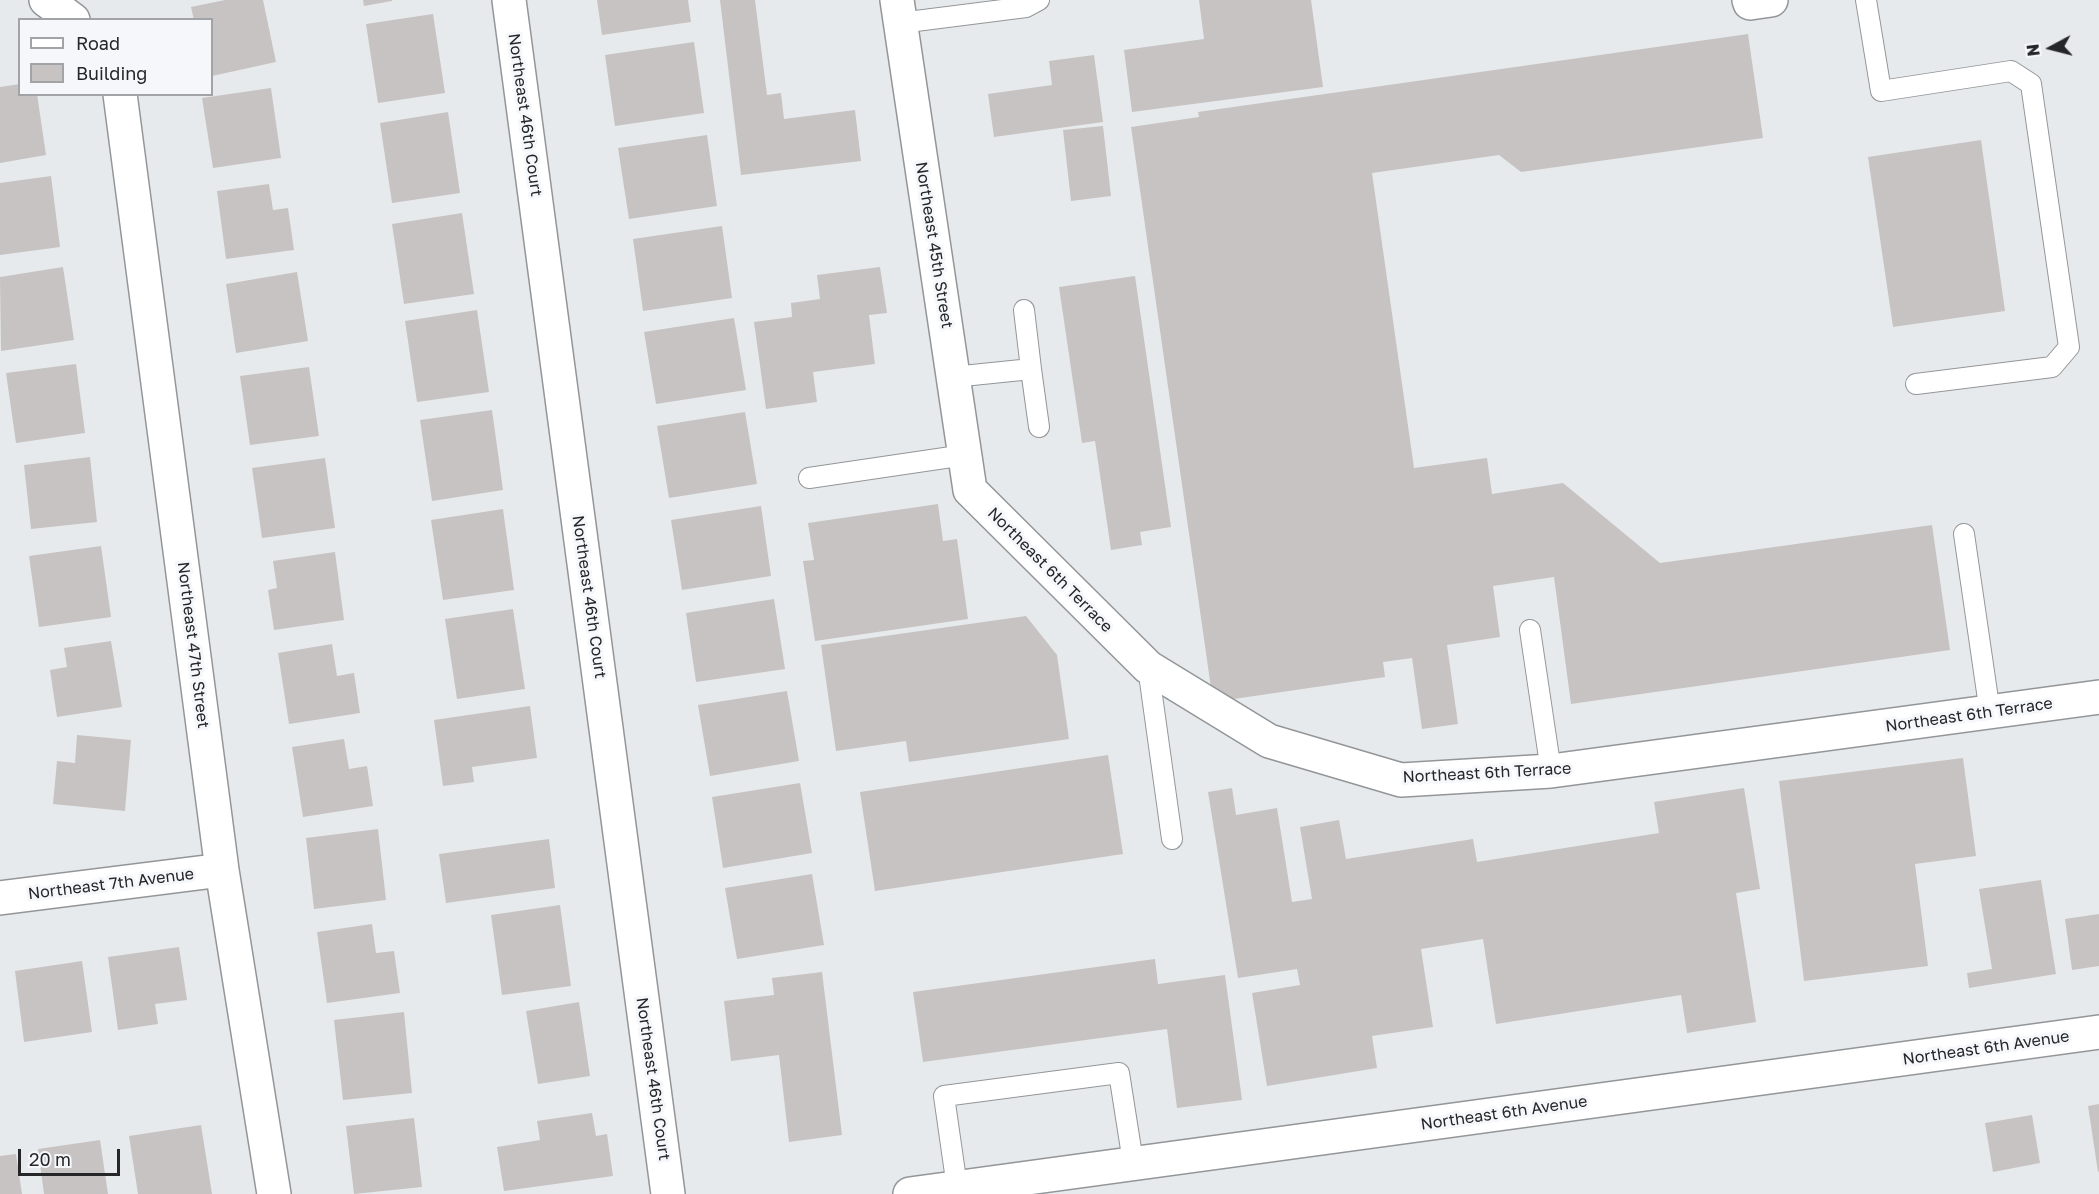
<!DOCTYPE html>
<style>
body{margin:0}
#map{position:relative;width:2099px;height:1194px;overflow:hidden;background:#e7eaec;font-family:"Golos Text",sans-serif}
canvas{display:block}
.legend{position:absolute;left:18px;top:18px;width:195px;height:78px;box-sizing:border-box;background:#f5f7fa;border:2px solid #a2a3a6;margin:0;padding:8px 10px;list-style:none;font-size:18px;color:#252627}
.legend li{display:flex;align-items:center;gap:12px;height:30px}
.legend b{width:30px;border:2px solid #a2a3a6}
.north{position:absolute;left:2021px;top:18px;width:60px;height:60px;-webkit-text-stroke:4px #f5f7fa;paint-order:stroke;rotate:263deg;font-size:16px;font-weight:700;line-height:24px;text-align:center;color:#252627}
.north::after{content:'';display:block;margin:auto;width:21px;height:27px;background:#252627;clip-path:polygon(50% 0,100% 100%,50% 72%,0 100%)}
.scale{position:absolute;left:18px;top:1149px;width:102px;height:27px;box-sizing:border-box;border:3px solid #252627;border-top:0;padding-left:8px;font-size:18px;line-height:21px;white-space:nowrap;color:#252627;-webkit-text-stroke:4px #f5f7fa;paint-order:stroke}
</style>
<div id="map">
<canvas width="2099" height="1194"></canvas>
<ul class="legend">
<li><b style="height:8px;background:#fff"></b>Road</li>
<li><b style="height:16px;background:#c7c3c2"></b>Building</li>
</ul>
<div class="north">N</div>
<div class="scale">20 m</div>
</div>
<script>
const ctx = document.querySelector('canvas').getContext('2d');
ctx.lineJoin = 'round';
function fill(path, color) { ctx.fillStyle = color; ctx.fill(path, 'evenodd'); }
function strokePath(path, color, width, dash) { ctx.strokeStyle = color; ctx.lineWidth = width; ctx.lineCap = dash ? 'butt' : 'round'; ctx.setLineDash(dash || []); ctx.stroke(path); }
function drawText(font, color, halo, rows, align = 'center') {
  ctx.font = font + ' "Golos Text",sans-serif'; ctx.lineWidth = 6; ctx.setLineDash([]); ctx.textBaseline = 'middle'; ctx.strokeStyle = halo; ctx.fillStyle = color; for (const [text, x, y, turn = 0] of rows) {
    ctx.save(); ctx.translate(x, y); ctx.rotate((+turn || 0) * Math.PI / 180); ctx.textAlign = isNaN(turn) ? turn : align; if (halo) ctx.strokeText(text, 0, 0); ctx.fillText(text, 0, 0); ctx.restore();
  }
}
const building = new Path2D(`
 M225 0H263L276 62 212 76V20H194L191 7Z
 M363 0H392V1L364 6Z
 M597 0H688L691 22 602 35Z
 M720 0H755L767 95 781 93 784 119 855 110 861 161 741 175Z
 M1199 0H1311L1323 87 1132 112 1124 50 1204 39Z
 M433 14 445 93 378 103 366 24Z
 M1748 34 1763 138 1521 172 1499 155 1372 173 1414 468 1487 458 1492 494 1563 483 1660 563 1932 525 1950 650 1571 704 1554 577 1493 586 1500 637 1447 645 1458 724 1422 729 1412 658 1383 662 1385 677 1213 702 1131 127 1199 117 1198 112Z
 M694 42 704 113 615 126 605 55Z
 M1094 55 1103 122 994 137 988 94 1052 85 1049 61Z
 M20 84V94H37L46 155 0 163V87Z
 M271 88 281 158 213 168 202 98Z
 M448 112 460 193 392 203 380 123Z
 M1103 126 1111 196 1071 201 1063 130Z
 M707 135 717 206 629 219 618 148Z
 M1981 140 2005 311 1893 327 1868 157Z
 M51 176 60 247 0 255V183Z
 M269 184 273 210 288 208 294 250 226 259 217 191Z
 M462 213 474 294 404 304 392 224Z
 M722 226 732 298 643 311 633 239Z
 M63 267 74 340 1 351 0 277Z
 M880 267 887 313 869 315 875 364 813 372 817 402 766 409 754 322 792 317 791 303 820 299 817 275Z
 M297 272 308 341 236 353 226 284Z
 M1135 276 1171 527 1140 532 1142 545 1111 550 1095 441 1082 443 1059 287Z
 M477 310 489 392 417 402 405 321Z
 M734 318 746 390 656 404 644 332Z
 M76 364 85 433 16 443 6 373Z
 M309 367 319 436 250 445 240 376Z
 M492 410 503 490 432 501 420 420Z
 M745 412 757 484 669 498 657 426Z
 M90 457 97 522 31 529 24 465Z
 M325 458 335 528 262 538 252 468Z
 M938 504 943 541 957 539 968 619 815 641 803 561 814 560 808 523Z
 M761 506 771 576 682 590 671 520Z
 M503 509 514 590 443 600 431 520Z
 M101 546 111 617 39 627 29 556Z
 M335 552 344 620 274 630 268 590 277 588 273 561Z
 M774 599 785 669 696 682 686 613Z
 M513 609 525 689 457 699 445 619Z
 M1026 616 1057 655 1069 739 909 762 906 741 836 751 821 645Z
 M111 641 122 707 57 717 50 670 67 667 64 648Z
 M332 644 337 676 354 673 360 713 289 724 278 653Z
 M787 691 799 761 710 776 698 705Z
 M530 706 537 758 472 767 474 782 443 786 434 720Z
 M77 735 131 740 125 811 53 804 57 761 75 763Z
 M344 739 349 769 367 766 373 806 303 817 292 747Z
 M1108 755 1123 854 875 891 860 792Z
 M1963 758 1976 856 1915 864 1928 966 1804 981 1779 781Z
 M800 783 812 853 723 868 712 797Z
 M1232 788 1236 815 1277 808 1292 902 1312 899 1300 827 1339 820 1346 859 1473 839 1477 862 1659 833 1654 802 1744 788 1760 889 1736 893 1756 1022 1687 1033 1681 995 1496 1024 1483 939 1421 949 1433 1027 1372 1036 1377 1068 1267 1086 1252 993 1300 985 1297 969 1238 978 1208 792Z
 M378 829 386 900 314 909 306 838Z
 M549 839 555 888 446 903 439 854Z
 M812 874 824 945 737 959 725 888Z
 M2041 880 2056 974 1969 988 1967 973 1992 969 1979 889Z
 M560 905 571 986 502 995 491 915Z
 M2099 914V966L2072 970 2065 919Z
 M372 924 376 953 394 951 400 993 327 1003 317 932Z
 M179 947 187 1000 155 1004 158 1024 118 1030 108 957Z
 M1155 959 1158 984 1225 975 1242 1100 1177 1108 1167 1029 923 1062 913 992Z
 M82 961 92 1032 24 1042 15 971Z
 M822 972 842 1135 789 1142 779 1055 731 1061 724 1001 774 995 772 978Z
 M579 1002 590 1076 538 1084 526 1011Z
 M404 1012 412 1093 343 1100 334 1020Z
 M2099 1104V1171L2098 1172 2088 1106Z
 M592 1113 596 1136 607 1134 613 1176 504 1191 497 1147 540 1140 537 1121Z
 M2032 1115 2040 1163 1993 1172 1985 1123Z
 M414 1118 422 1187 354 1194 346 1126Z
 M201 1125 212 1194H138L129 1136Z
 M100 1140 108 1194H44L38 1149Z
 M16 1154 22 1194H0V1156Z`);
const service = new Path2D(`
 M1866 0 1881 91 2011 71 2031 84 2069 347 2052 367 1916 384
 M900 23 1026 7 1039 0
 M1024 310 1031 369
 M953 377 1031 369 1039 427
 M809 478 965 455
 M1964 534 1990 713
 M1530 630 1551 771
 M1148 667 1172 839
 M957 1187 944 1096 1119 1073 1133 1162`);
const minor = new Path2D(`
 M46 0 73 20
 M509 0 668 1194
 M897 0 970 490 1148 667 1269 741 1401 780 1551 771 2099 697
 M1749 0 1750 3 1771 0
 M120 94 222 870 274 1194
 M0 898 222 870`);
const tertiary = new Path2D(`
 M910 1194 2099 1032`);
const streetNames = [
 ["Northeast 46th Court",525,115,82],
 ["Northeast 45th Street",934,245,81],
 ["Northeast 6th Terrace",1050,570,45],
 ["Northeast 46th Court",589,597,82],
 ["Northeast 47th Street",193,645,83],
 ["Northeast 6th Terrace",1969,715,-8],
 ["Northeast 6th Terrace",1487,773,-3],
 ["Northeast 7th Avenue",111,884,-7],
 ["Northeast 6th Avenue",1986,1048,-8],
 ["Northeast 46th Court",653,1079,82],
 ["Northeast 6th Avenue",1504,1113,-8]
];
fill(building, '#c7c3c2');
strokePath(service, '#939698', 22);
strokePath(minor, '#939698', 36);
strokePath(tertiary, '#939698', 36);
strokePath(service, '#fff', 20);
strokePath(minor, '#fff', 33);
strokePath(tertiary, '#fff', 33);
drawText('16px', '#252627', '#f5f7fa', streetNames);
</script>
